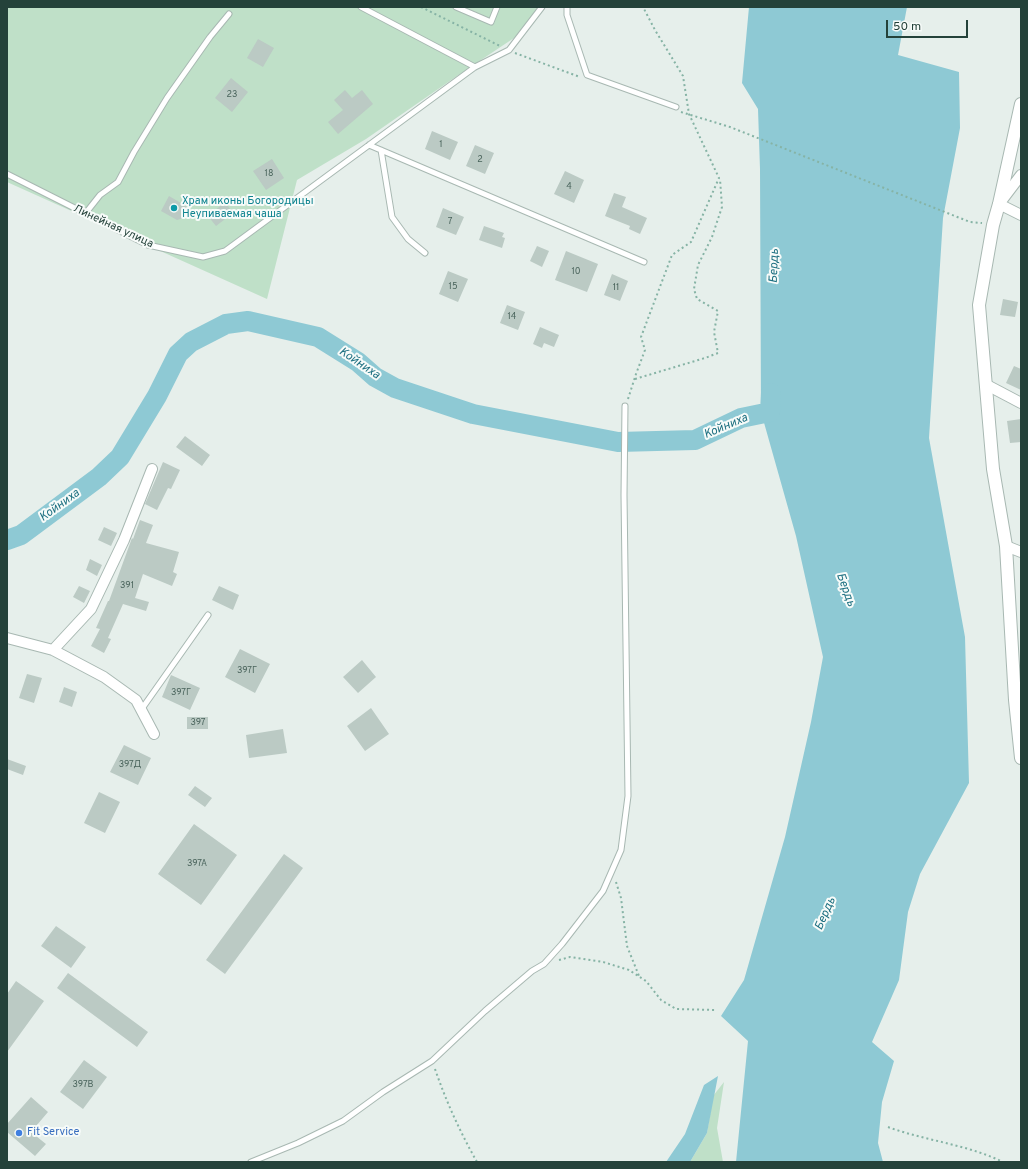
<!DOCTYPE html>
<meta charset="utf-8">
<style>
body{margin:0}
#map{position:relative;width:1028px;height:1169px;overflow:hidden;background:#e6efeb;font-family:Overpass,sans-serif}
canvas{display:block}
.frame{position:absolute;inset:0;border:8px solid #24423a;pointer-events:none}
.scale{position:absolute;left:886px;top:20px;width:82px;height:18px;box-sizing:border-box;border:2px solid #24423a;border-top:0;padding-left:5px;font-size:12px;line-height:14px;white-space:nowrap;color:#24423a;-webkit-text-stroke:3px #f7fbf9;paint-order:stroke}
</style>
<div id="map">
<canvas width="1028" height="1169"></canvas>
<div class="frame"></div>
<div class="scale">50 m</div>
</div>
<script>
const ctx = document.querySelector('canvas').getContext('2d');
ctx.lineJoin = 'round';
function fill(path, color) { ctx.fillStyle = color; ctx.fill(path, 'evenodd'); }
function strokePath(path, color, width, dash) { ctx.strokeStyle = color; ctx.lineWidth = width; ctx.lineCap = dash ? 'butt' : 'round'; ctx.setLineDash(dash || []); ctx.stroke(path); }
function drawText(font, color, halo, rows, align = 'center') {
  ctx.font = font + ' Overpass,sans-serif'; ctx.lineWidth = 4; ctx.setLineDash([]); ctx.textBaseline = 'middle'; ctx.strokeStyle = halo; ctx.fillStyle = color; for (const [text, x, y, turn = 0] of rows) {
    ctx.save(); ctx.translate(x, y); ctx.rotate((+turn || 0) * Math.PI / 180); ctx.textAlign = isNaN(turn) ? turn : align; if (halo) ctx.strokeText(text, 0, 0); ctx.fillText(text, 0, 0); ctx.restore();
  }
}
const green = new Path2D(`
 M7 7H539L526 30 457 76 366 139 297 180 267 299 7 182Z
 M724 1082 717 1128 723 1162H690L707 1133 713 1096Z`);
const water = new Path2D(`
 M749 7H907L898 55 959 72 960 128 943 218 929 438 965 637 969 783 920 874 908 912 899 980 872 1042 894 1061 882 1102 878 1143 883 1162H736L748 1041 721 1016 744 980 785 837 811 722 823 657 796 536 761 412 760 169 758 109 742 83Z
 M718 1076 707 1133 690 1162H666L685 1134 704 1085Z`);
const river = new Path2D(`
 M7 540 21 535 99 477 120 457 157 396 178 354 191 342 226 324 248 321 318 337 358 362 375 377 395 388 473 414 618 442 695 440 741 418 770 412 771 393`);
const building = new Path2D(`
 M258 39 274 48 263 67 247 58Z
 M231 78 248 92 232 112 215 98Z
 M345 90 352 98 362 90 373 104 338 134 328 122 343 110 334 100Z
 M432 131 458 142 450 160 425 149Z
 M475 145 494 153 485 174 466 166Z
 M272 159 284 178 266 190 253 171Z
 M565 171 584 180 574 203 554 194Z
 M614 193 626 197 622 207 647 218 640 234 629 229 630 226 605 216Z
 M169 196 186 206 188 211 184 218 177 220 161 211Z
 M225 202 233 213 216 226 208 216Z
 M443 208 464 217 456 235 436 227Z
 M484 226 504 233 502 237 505 238 502 248 479 240Z
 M537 246 549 251 542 267 530 261Z
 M566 251 598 264 587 292 555 280Z
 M448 271 468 279 458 302 439 294Z
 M612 274 628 281 620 301 604 295Z
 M1003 299 1018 302 1015 317 1000 315Z
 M507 305 525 312 518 330 500 323Z
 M540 327 559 335 554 347 544 343 542 348 533 344Z
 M1014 366 1021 369V390L1006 383Z
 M1021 419V442L1010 443 1007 421Z
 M185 436 210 455 202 466 176 447Z
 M163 462 180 470 171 489 168 488 157 510 145 504Z
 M140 520 153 525 146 543 179 552 173 572 177 574 172 586 143 574 135 598 149 602 146 611 123 604 108 638 111 639 104 653 91 646 100 629 96 628 108 601H109L132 538 133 539Z
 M104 527 117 533 111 546 98 540Z
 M90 559 102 565 97 576 86 570Z
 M79 586 90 591 84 603 73 597Z
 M219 586 239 595 233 610 212 600Z
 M240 649 270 664 255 693 225 677Z
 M362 660 376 677 358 693 343 677Z
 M27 674 42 678 34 703 19 698Z
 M171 675 200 688 190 710 162 697Z
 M64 687 77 692 72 707 59 702Z
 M371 708 389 734 365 751 347 726Z
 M187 717H208V729H187Z
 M283 729 287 753 249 758 246 735Z
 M124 745 151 758 138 785 110 772Z
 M7 759 26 766 23 775 7 769Z
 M195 786 212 798 205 807 188 795Z
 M99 792 120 802 105 833 84 823Z
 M194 824 237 855 201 905 158 874Z
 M284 854 303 868 225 974 206 960Z
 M56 926 86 947 71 968 41 946Z
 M68 973 148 1032 137 1047 57 988Z
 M16 981 44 1001 7 1052V994Z
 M84 1060 107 1077 83 1109 60 1092Z
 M31 1097 48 1112 31 1132 46 1144 35 1156 7 1132V1124Z`);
const path = new Path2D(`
 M421 7 500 46
 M515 53 580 77
 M681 112 730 127 970 222 982 223
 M635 379 705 358 718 353 714 332 718 311 697 299 694 289 698 265 712 237 722 207 720 179
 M628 399 636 374 645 350 641 337 672 255 691 242 719 178 689 114 683 76 655 30 643 7
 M616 882 621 898 627 946 639 976
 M559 960 570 957 603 962 629 970 646 981 661 1000 676 1009 716 1010
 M435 1069C446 1101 460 1132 477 1162
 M888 1127C926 1141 966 1144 1003 1162`);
const service = new Path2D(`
 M361 7 475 67
 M456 7 491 22 497 7
 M567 7V15L587 75 676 107
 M369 145 644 262
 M381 150 392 217 408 239 425 253
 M7 174 148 245 203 257 225 251 475 67 509 50 542 7
 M85 214 100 195 118 182 134 152 167 98 210 37 229 14
 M141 710 208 615
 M251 1162 298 1143 343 1121 383 1092 432 1061 485 1011 532 971 544 964 562 944 603 891 621 850 628 796 624 495 625 406`);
const minor = new Path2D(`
 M1021 175 999 204 1021 215
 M985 384 1021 403
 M1006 546 1021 552
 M7 638 53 650 104 677 136 700 154 734
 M53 650 91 609 124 540 152 469`);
const tertiary = new Path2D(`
 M1021 104 999 204 993 225 979 305 993 469 1006 546 1015 700 1021 758`);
const markers = [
 [174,208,4,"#0f9aa8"],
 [19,1133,4,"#3f7fe0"]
];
const numberNames = [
 ["23",232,95],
 ["1",441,145],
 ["2",480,160],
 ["18",269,174],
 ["4",569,187],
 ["7",450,222],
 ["10",576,272],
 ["15",453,287],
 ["11",616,288],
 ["14",512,317],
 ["391",127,586],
 ["397Г",247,671],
 ["397Г",181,693],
 ["397",198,723],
 ["397Д",130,765],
 ["397А",197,864],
 ["397В",83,1085]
];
const cultureNames = [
 ["Храм иконы Богородицы",182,202],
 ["Неупиваемая чаша",182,215]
];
const streetNames = [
 ["Линейная улица",113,227,25]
];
const shopNames = [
 ["Fit Service",27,1133]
];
const waterNames = [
 ["Бердь",775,266,-88],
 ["Койниха",359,364,34],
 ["Койниха",726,427,-23],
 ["Койниха",60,506,-36],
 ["Бердь",845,590,70],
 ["Бердь",826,914,-66]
];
fill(green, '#bfe0c8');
fill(water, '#8ec9d4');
strokePath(river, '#8ec9d4', 20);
fill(building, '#bbcac4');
strokePath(service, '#a8b8b2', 7);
strokePath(minor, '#a8b8b2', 12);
strokePath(tertiary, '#a8b8b2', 14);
strokePath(path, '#86b3a5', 2, [2, 3]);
strokePath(service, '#fff', 5);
strokePath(minor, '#fff', 10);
strokePath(tertiary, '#fff', 12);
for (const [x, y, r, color] of markers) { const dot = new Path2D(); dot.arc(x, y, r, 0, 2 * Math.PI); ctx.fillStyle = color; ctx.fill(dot); strokePath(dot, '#f7fbf9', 1.5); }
drawText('9px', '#4a645c', null, numberNames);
drawText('11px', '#0d838f', '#f7fbf9', cultureNames, 'left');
drawText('11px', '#24423a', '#f7fbf9', streetNames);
drawText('11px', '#366cbe', '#f7fbf9', shopNames, 'left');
drawText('italic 12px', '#1c6f80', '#f7fbf9', waterNames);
</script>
